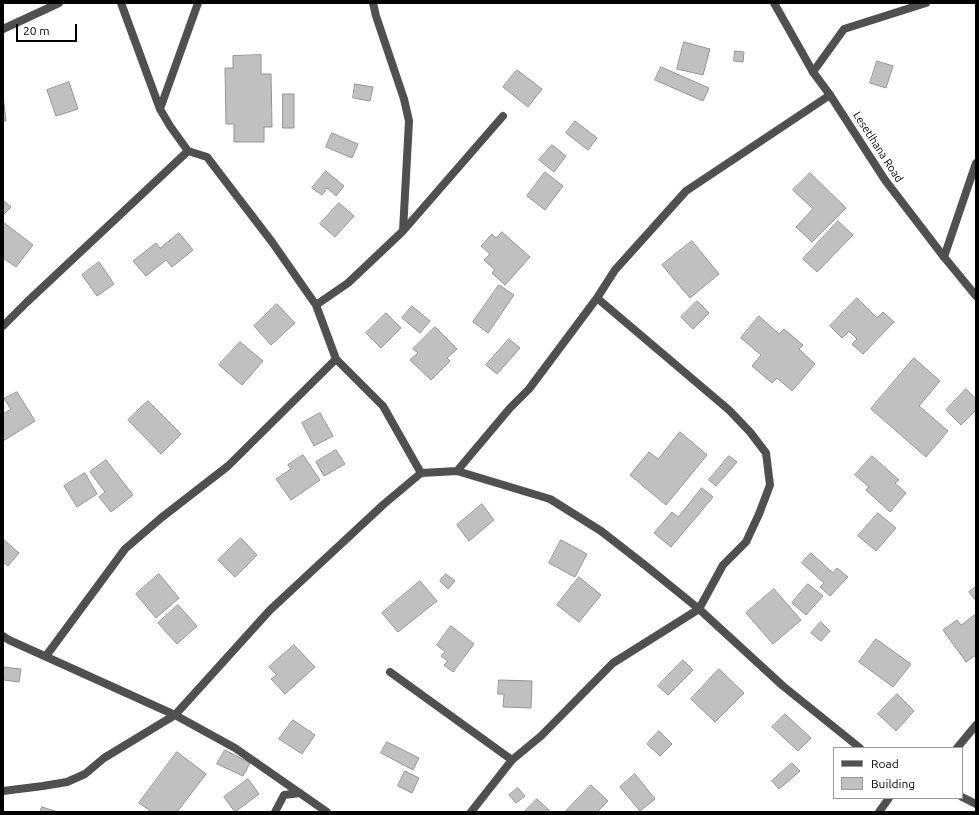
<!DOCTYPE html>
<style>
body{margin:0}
#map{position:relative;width:979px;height:815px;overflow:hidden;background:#fff;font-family:Ubuntu,sans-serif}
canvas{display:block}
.frame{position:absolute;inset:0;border:4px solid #000;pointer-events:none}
.legend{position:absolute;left:833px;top:747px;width:130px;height:52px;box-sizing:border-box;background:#fff;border:1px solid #999;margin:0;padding:5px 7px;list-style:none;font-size:12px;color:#000}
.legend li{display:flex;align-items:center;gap:8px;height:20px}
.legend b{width:20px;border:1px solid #999}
.scale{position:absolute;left:16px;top:24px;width:61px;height:18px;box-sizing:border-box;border:2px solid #000;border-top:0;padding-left:5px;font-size:12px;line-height:14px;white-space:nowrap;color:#000;-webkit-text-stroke:3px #fff;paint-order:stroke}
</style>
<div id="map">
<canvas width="979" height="815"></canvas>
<div class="frame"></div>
<ul class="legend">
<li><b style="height:5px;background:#505050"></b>Road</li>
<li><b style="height:11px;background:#c0c0c0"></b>Building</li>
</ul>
<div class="scale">20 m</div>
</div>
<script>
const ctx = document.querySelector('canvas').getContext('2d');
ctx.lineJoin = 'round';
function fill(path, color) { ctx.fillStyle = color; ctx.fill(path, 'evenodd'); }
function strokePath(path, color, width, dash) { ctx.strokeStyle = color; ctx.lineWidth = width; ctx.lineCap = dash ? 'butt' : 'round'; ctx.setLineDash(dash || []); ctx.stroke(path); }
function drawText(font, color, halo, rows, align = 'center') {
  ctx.font = font + ' Ubuntu,sans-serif'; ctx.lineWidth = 4; ctx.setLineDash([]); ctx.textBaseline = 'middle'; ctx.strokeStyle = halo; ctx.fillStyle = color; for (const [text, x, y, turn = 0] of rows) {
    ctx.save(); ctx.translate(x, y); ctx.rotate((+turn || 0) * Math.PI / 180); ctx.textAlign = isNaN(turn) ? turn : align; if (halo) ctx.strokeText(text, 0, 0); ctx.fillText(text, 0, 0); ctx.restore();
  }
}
const building = new Path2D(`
 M684 42 710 49 703 75 677 69Z
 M735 51 744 52 743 62 734 61Z
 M261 55V74H271L272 127H264V142H234V124H226L225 68H233V56Z
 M877 61 893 66 886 88 870 83Z
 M661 67 709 88 703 101 655 80Z
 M517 70 542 89 528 107 503 87Z
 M69 82 78 109 56 116 47 90Z
 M355 84 373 87 370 101 353 98Z
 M283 94H294V128H283Z
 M3 95 6 121H3Z
 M575 121 597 138 588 150 566 133Z
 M332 133 358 144 352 158 326 147Z
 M552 145 566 156 554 172 539 160Z
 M326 171 344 186 336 196 327 188 322 195 312 188Z
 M545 172 563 186 545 210 527 196Z
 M810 173 846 208 812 242 796 227 813 209 793 190Z
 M3 200 11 207 3 215Z
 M339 203 354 216 335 237 320 224Z
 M838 221 853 235 817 272 803 259Z
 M3 222 33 245 16 267 3 258Z
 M502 232 530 257 505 285 492 273 495 270 484 260 490 254 481 246 492 234 496 238Z
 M179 233 193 250 172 267 166 260 146 276 133 261 156 243 160 248Z
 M692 241 719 274 690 298 662 265Z
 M99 262 114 284 97 296 82 275Z
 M499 285 514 295 488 333 473 322Z
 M857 298 877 318 883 312 894 322 863 354 852 344 857 339 849 331 842 338 830 326Z
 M697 301 709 313 693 329 681 317Z
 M277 304 295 323 271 345 254 326Z
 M412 306 430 321 420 333 402 318Z
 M386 313 401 328 381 348 366 333Z
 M759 316 779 334 784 329 803 345 799 349 815 364 792 391 777 378 772 383 752 366 761 355 741 338Z
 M435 327 457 349 447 358 450 361 431 380 410 360 418 353 413 349Z
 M509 339 520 348 497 374 486 365Z
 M240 342 263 361 242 385 219 365Z
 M914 358 940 381 919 406 948 431 926 457 871 409Z
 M966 389 976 399V410L961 425 946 410Z
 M17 392 35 421 3 441V414L11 409 4 399Z
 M148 401 181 434 161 454 128 420Z
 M320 413 333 436 314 446 302 423Z
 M680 432 707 455 666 505 630 475 649 452 658 459Z
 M336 450 345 464 324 476 316 462Z
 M303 455 320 480 291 500 276 479 291 469 288 465Z
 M729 456 737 462 716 486 709 480Z
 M872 456 899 480 895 483 906 493 890 512 866 490 869 487 855 475Z
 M106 460 133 495 111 512 99 497 105 492 90 472Z
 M85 473 97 494 77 507 64 486Z
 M702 488 713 497 671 547 654 533 672 512 678 517Z
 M482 504 494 520 469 541 457 525Z
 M878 513 896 528 876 551 858 536Z
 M241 538 257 555 235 577 218 560Z
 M3 539 19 553 8 566 3 562Z
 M561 540 587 554 575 577 549 563Z
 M811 553 833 573 837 568 848 577 830 596 820 587 824 583 802 563Z
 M159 574 179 598 156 618 136 594Z
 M446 574 455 581 448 589 440 581Z
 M579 577 601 595 579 622 557 605Z
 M420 581 437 601 398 632 382 613Z
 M808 584 823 596 806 615 792 603Z
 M976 587V601L969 592Z
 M774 589 801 620 773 644 746 613Z
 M178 605 197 626 177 644 158 623Z
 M976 614V655L966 662 943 630 957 620 961 625Z
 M821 622 830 631 821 641 811 633Z
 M451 626 474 644 453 672 444 665 448 661 441 656 445 652 437 645Z
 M876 639 911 664 893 687 859 662Z
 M294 645 315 667 285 694 271 679 277 675 269 667Z
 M683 660 693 670 668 695 658 686Z
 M3 667 21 669 19 682 3 680Z
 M719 669 744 693 715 722 691 699Z
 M499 680 532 681 531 708 503 707 504 694H498Z
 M897 694 914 711 896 731 878 714Z
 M785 714 811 738 798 751 772 727Z
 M293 720 315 735 302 754 279 739Z
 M659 731 672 744 660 756 647 744Z
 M387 742 419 758 413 770 381 753Z
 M225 750 250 763 243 776 217 764Z
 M177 752 206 774 177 812H152L139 803Z
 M792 763 800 771 779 789 772 781Z
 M405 771 419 778 412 793 398 786Z
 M635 774 655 799 640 811 620 787Z
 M248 779 259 794 235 812 224 797Z
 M591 785 608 801 597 812 566 811Z
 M518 788 525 796 516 803 509 795Z
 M537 799 551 812H524Z
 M42 807 58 812H40Z`);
const minor = new Path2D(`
 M3 29 59 3
 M813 72 844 29 926 3
 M160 109 198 3
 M188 151 207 157 272 242 316 305 336 359 383 406 421 473
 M403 231 503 116
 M944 257 976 163
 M316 305 348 283 403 231 409 121 404 99 376 16 373 3
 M3 326 27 302 188 151 170 126 160 109 121 3
 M457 471 550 499 601 531 646 566 699 609 783 686 860 748
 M3 636 9 640 175 715 235 748 327 812
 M46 656 125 549 161 518 228 466 336 359
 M390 672 512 760 541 736 613 663 699 609 723 565 746 542 759 514 770 485 766 453 750 432 729 410 597 298
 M957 748 976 725
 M3 791 43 786 67 782 85 774 104 758 175 715 270 610 384 504 421 473 457 471 510 408 529 389 597 298 615 270 686 191 830 95
 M962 797 976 804
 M275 812 284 795 300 793
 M471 812 512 760
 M879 812 889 798`);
const tertiary = new Path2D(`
 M774 3 813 72 830 95 885 180 944 257 976 296`);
const streetNames = [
 ["Lesetlhana Road",878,147,57]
];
fill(building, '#c0c0c0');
strokePath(building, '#949494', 1);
strokePath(minor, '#505050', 8);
strokePath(tertiary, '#505050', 8);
drawText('11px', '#000', '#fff', streetNames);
</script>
